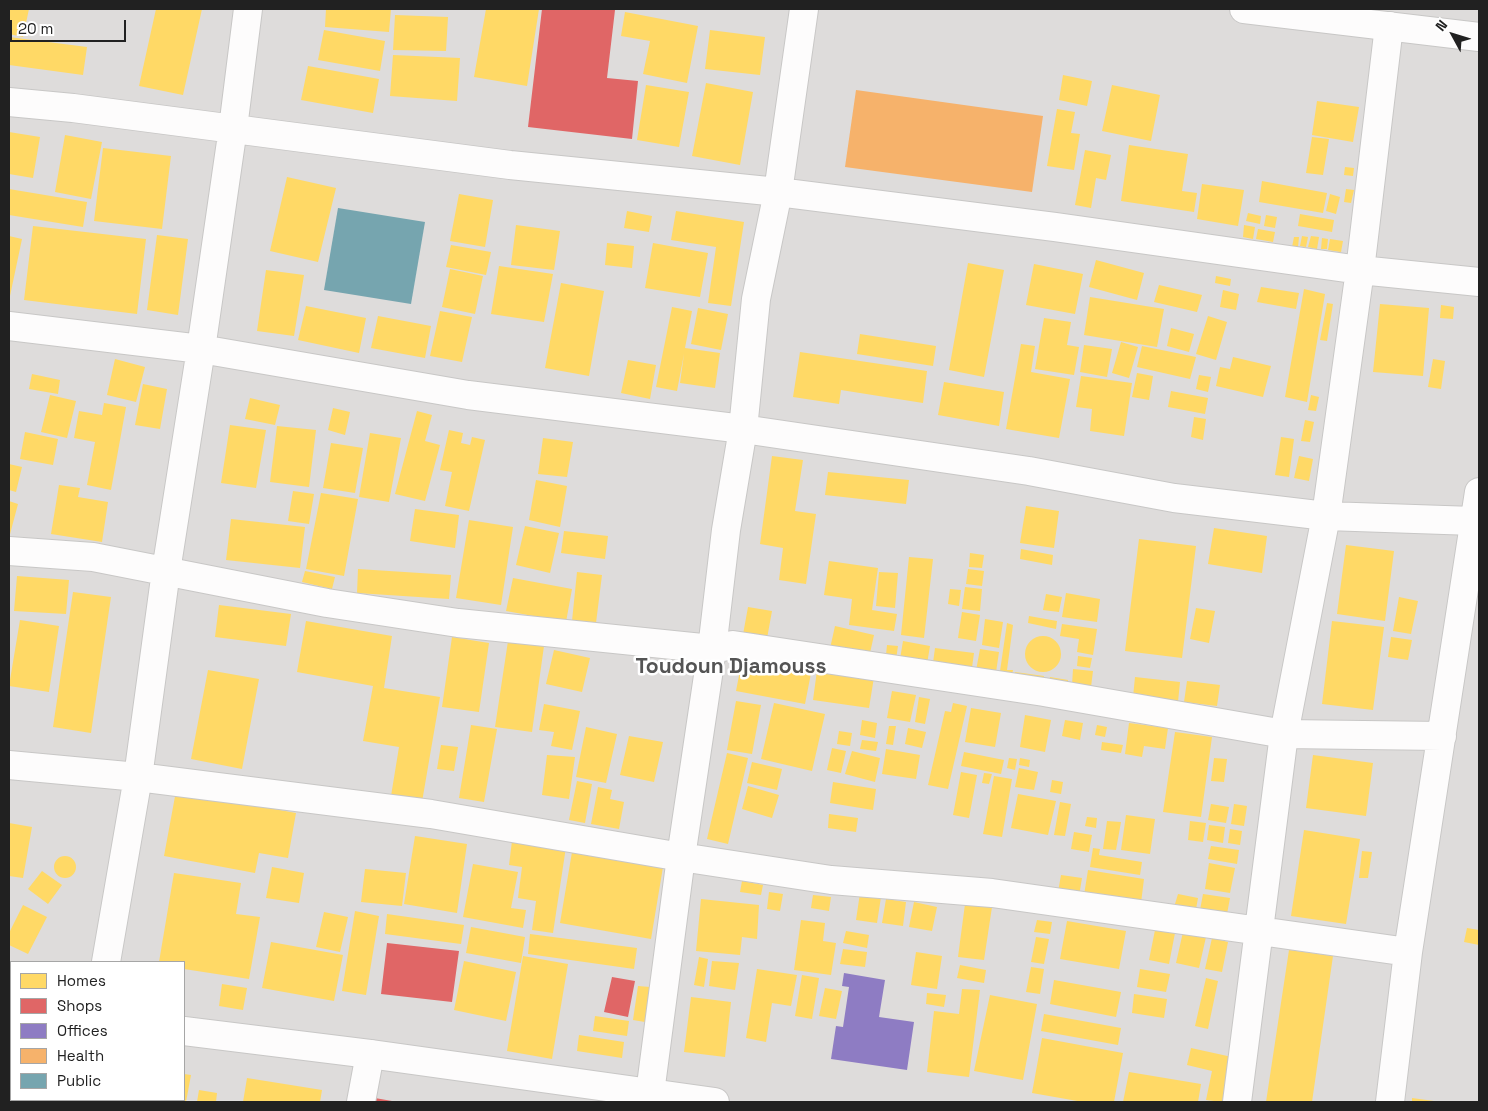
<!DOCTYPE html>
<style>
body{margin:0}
#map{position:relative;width:1488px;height:1111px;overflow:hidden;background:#efecea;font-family:"Space Grotesk",sans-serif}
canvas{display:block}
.frame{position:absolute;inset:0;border:10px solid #212121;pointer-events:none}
.legend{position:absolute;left:10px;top:961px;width:175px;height:140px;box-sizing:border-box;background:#fff;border:1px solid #a6a6a6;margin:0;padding:6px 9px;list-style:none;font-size:15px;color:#212121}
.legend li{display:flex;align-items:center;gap:10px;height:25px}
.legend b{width:25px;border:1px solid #a6a6a6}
.north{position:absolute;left:1428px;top:10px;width:50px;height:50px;-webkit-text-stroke:4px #fff;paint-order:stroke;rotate:309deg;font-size:14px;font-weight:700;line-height:20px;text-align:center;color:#212121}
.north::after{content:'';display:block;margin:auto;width:18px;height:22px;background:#212121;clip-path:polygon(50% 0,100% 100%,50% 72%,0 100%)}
.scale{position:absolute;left:10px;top:20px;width:116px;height:22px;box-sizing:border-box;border:2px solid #212121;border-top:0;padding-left:6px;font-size:15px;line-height:18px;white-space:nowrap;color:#212121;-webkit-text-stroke:4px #fff;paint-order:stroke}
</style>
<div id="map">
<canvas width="1488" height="1111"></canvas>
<div class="frame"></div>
<ul class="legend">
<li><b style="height:14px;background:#ffd966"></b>Homes</li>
<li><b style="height:14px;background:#e06666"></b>Shops</li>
<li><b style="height:14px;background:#8e7cc3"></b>Offices</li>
<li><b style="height:14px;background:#f6b26b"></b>Health</li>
<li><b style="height:14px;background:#76a5af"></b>Public</li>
</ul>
<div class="north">N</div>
<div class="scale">20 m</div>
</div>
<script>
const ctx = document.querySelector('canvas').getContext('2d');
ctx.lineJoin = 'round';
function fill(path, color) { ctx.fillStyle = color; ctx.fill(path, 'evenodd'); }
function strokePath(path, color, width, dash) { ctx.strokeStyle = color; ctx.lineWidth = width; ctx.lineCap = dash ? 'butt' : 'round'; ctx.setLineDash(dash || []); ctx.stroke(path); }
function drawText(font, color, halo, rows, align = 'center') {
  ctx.font = font + ' "Space Grotesk",sans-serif'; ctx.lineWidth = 5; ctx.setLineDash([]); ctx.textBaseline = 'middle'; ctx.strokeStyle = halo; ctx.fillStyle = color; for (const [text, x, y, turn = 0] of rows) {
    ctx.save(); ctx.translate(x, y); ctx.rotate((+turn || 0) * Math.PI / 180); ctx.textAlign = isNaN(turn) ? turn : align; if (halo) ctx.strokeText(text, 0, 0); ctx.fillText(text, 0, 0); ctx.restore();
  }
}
const residential = new Path2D(`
 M9 9H1479V1102H9ZM11 962H184V1100H11Z`);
const homes = new Path2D(`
 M9 9H29L23 37 9 34Z
 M156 9H202L183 95 139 86Z
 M326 9H391L389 32 325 27Z
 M486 9H539L527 86 474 77Z
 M625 12 698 26 687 83 643 74 650 41 621 36Z
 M395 15 448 17 446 51 393 50Z
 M324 30 385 41 380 71 318 60Z
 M710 30 765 37 760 75 705 69Z
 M9 37 87 47 83 75 9 65Z
 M393 55 460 58 457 101 390 96Z
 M308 66 379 79 373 113 301 100Z
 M1063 75 1092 81 1087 106 1059 100Z
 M706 83 753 92 740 165 692 156Z
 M646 85 689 92 679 147 637 140Z
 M1112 85 1160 95 1151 141 1102 131Z
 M1317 101 1359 107 1353 142 1312 135Z
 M1057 109 1075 112 1071 133 1080 134 1074 170 1047 166Z
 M9 132 40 137 33 178 9 174Z
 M65 135 102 142 91 199 55 192Z
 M1312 137 1329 139 1323 175 1306 173Z
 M1129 145 1188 154 1182 191 1197 193 1194 212 1121 201Z
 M103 148 171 156 162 229 94 221Z
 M1085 150 1111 155 1106 180 1096 178 1091 208 1075 205Z
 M1345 167 1354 168 1353 176 1344 175Z
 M287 177 336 188 318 262 270 251Z
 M1262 181 1327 193 1323 213 1259 202Z
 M1202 184 1244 190 1238 226 1197 219Z
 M9 189 87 202 83 227 9 215Z
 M1346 189 1354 190 1351 203 1344 202Z
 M459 194 493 200 485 247 450 241Z
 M1330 194 1340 197 1336 214 1326 211Z
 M627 211 652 216 649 232 624 228Z
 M676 211 744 222 731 306 708 303 716 247 671 240Z
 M1248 213 1261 216 1260 224 1246 221Z
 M1300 214 1334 220 1332 232 1298 226Z
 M1266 215 1277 217 1275 228 1264 226Z
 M516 225 560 231 554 270 511 265Z
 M1244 225 1255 227 1253 239 1243 237Z
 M33 226 146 239 137 314 24 300Z
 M1258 229 1275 232 1273 242 1256 239Z
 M157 235 188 239 178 315 147 310Z
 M9 236 22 239 10 296H9Z
 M1302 236 1308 237 1306 247 1300 246Z
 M1311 236 1319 237 1317 249 1308 247Z
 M1294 237H1299L1298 247H1292Z
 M1322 238 1328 239 1327 249H1321Z
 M1330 239 1343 241 1341 252 1328 250Z
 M607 243 634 246 632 268 605 265Z
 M653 243 708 253 700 297 645 288Z
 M451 245 491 252 486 275 446 267Z
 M1096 260 1144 273 1137 300 1089 287Z
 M968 263 1004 270 984 377 949 370Z
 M1034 264 1083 274 1075 314 1026 305Z
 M499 266 553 274 544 322 491 314Z
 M450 269 483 276 475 314 442 307Z
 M266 270 304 275 294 336 257 331Z
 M1216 276 1231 279 1230 286 1215 283Z
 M561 283 604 291 589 376 545 368Z
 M1159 285 1202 295 1197 312 1154 302Z
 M1261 287 1299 293 1296 309 1257 302Z
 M1304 289 1325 294 1307 402 1285 397Z
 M1223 290 1239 294 1236 310 1220 307Z
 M1090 297 1164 309 1157 347 1084 335Z
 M1327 303 1333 304 1327 341 1320 340Z
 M1380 304 1429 308 1423 376 1373 372Z
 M1441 305 1454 307 1453 319 1440 318Z
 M306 306 366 318 359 353 298 340Z
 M672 307 692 311 685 348 720 353 715 388 680 383 684 354 677 391 656 387Z
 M698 308 728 314 721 350 691 344Z
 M440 311 472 317 462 362 430 356Z
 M378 316 431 326 425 358 371 348Z
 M1208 316 1227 322 1216 360 1196 354Z
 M1044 318 1071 322 1067 345 1079 347 1074 375 1035 369Z
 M1171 328 1194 334 1189 352 1167 346Z
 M860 334 936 346 933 366 857 354Z
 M1121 342 1138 347 1129 378 1112 373Z
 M1021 344 1035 346 1031 372 1070 379 1059 438 1006 429Z
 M1084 345 1112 349 1107 377 1080 372Z
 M1142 346 1196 357 1190 379 1137 367Z
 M800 352 927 371 923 403 841 390 839 404 793 397Z
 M1233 357 1271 366 1263 397 1216 386 1220 367 1230 369Z
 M115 359 145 367 136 402 107 395Z
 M1433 359 1445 361 1441 389 1428 387Z
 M628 360 656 365 650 399 621 393Z
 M1137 373 1153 376 1149 400 1132 397Z
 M32 374 60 380 58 394 29 389Z
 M1199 375 1211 377 1208 392 1196 389Z
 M1081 376 1132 383 1124 436 1090 431 1092 409 1076 407Z
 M944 382 1004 392 999 426 938 415Z
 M143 384 167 389 160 429 135 425Z
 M1171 391 1208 398 1205 414 1168 407Z
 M50 395 76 401 67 438 41 432Z
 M1311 395 1319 397 1316 411 1308 410Z
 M250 398 280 405 275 425 245 419Z
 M104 403 126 407 111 490 87 485 95 442 74 438 79 411 102 415Z
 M333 408 350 412 345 435 328 430Z
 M417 411 432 415 425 441 440 445 425 501 395 494Z
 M1194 417 1206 419 1203 440 1191 437Z
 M1305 420 1314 422 1310 442 1301 441Z
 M230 425 266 430 256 488 221 483Z
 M277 426 316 430 309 487 270 482Z
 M449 430 463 433 461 443 470 445 472 437 485 440 469 511 445 506 452 472 440 470Z
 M25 432 58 439 53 465 20 459Z
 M370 433 401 438 389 502 359 497Z
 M1281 437 1294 439 1289 477 1275 475Z
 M543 438 573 442 567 477 538 474Z
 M331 443 363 448 355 493 323 488Z
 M772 456 803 460 795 511 816 514 806 584 779 580 783 548 760 544Z
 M1299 456 1313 459 1309 481 1294 478Z
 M9 464 22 467 16 492 9 490Z
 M828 472 909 480 906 504 825 495Z
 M536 480 567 486 560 527 529 520Z
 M59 485 80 488 78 497 108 502 102 542 51 534Z
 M293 491 314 494 309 524 288 521Z
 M321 493 358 499 344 576 306 569Z
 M9 501 18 504 9 538Z
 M1026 506 1059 511 1054 548 1020 543Z
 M415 509 459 515 455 548 410 541Z
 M231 519 305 527 300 568 226 560Z
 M469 520 513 527 501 605 456 598Z
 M525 526 559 533 550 573 516 565Z
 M1214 528 1267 536 1262 573 1208 564Z
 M564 531 608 536 605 559 561 553Z
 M1139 539 1196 546 1182 658 1125 651Z
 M1346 545 1394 551 1385 621 1337 614Z
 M1021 549 1053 555 1052 565 1020 559Z
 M970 553 984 555 982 568 969 567Z
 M909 557 933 559 924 638 901 635Z
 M829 561 878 568 872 610 897 614 894 631 849 625 852 599 824 595Z
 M358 569 451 575 449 599 357 593Z
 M968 569 984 571 982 586 966 584Z
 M305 571 335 577 332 589 302 582Z
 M577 572 602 575 596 623 572 621Z
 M879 572 898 573 895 608 876 606Z
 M17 576 69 580 66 614 14 611Z
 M513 578 572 589 566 622 506 611Z
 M965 587 982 589 980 611 962 609Z
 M950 589 961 590 959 606 948 604Z
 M73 592 111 597 91 733 53 727Z
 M1066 593 1100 599 1097 622 1062 617Z
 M1046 594 1062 597 1059 612 1043 610Z
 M1399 597 1418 601 1411 634 1393 631Z
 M219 605 291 614 286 646 215 637Z
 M748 607 772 611 766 644 742 640Z
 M1196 608 1215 611 1209 643 1190 639Z
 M962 612 980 615 976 641 958 638Z
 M1029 616 1057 621 1056 629 1028 623Z
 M985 619 1003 622 999 648 982 645Z
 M20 620 59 626 49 692 9 686Z
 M306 621 392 636 384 688 440 697 422 802 391 796 399 747 363 741 373 686 297 672Z
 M1332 621 1384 627 1373 710 1322 704Z
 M1007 623 1013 625 1007 670H1013L1011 680 999 678Z
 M1062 624 1097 629 1093 655 1077 652 1079 639 1060 636Z
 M835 626 874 635 868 662 829 653Z
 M1025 654a18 18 0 1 1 36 0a18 18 0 1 1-36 0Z
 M452 637 489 643 479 712 442 707Z
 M1391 637 1412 640 1408 660 1388 657Z
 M508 641 544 646 532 732 495 727Z
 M903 641 930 646 926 670 899 665Z
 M887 645 898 646 895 666 886 655Z
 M935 648 974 653 971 675 932 670Z
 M980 649 999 652 995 679 975 676Z
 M554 650 590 658 582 692 546 684Z
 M744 650 813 663 805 704 736 691Z
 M1078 656 1092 658 1090 668 1077 666Z
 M818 663 875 671 869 708 813 700Z
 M1073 669 1093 671 1091 687 1072 685Z
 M208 670 259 679 242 769 191 759Z
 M1015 672 1044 676 1042 684 1014 680Z
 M1050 677 1068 680 1067 687 1049 685Z
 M1135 677 1180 682 1178 702 1133 697Z
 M1187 681 1220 685 1217 706 1184 702Z
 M892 691 916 695 910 722 887 718Z
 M919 697 930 699 925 724 915 722Z
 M736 701 761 705 752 754 727 750Z
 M774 703 825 714 812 771 761 759Z
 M953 703 967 706 948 789 928 785 945 711 951 712Z
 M544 704 580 711 572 750 551 746 554 732 539 730Z
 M971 708 1001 713 995 747 965 742Z
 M1025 715 1051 720 1045 752 1020 747Z
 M862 720 877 723 875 738 860 735Z
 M1065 720 1083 723 1080 740 1062 736Z
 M1129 723 1168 728 1165 749 1144 746 1142 757 1125 754Z
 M471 725 497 729 484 802 459 798Z
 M1097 725 1107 727 1105 737 1095 735Z
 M889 726H896L893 745 886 744Z
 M586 727 617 734 606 783 576 777Z
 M908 728 926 732 922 748 905 744Z
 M839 731 852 733 850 746 837 744Z
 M1175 732 1212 737 1201 817 1163 812Z
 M629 736 663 742 654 782 620 775Z
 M862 740 878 742 876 751 860 749Z
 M1102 742 1123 745 1121 753 1101 750Z
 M441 745 458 747 454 771 437 769Z
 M832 748 846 751 841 773 827 770Z
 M886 749 920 755 916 779 882 774Z
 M852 751 880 758 875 782 845 774Z
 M964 752 1004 760 1001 774 961 766Z
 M727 753 748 758 728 844 707 839Z
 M547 755 575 757 569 799 542 795Z
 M1313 755 1373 763 1366 816 1306 808Z
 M1009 758 1017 759 1015 770 1007 768Z
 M1020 758 1030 760 1029 767 1019 765Z
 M1214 758 1227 759 1224 782 1211 781Z
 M752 762 782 769 777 790 747 783Z
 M1019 768 1038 772 1034 790 1015 787Z
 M961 772 977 775 969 818 953 815Z
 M984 773 992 774 989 784 982 783Z
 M994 776 1012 779 1002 837 983 834Z
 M1052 780 1063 782 1061 794 1050 792Z
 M577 781 592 784 585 823 569 820Z
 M833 782 876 789 873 810 830 803Z
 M748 786 779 795 772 818 742 809Z
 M598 787 612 790 610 799 624 802 619 829 591 824Z
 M176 791 296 813 288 858 259 853 255 873 164 856Z
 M1018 794 1056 801 1048 835 1011 828Z
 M1060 802 1071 804 1065 836 1054 835Z
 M1211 804 1229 807 1226 823 1208 820Z
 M1234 804 1247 806 1244 826 1231 824Z
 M829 814 858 818 856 832 828 828Z
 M1126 815 1155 819 1150 854 1121 850Z
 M1087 817 1097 818 1096 828 1085 826Z
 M1107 821 1121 822 1116 850 1103 849Z
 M1190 821 1206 823 1203 842 1188 840Z
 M9 823 32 827 23 878 9 876Z
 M1209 825 1225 827 1223 843 1207 840Z
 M1230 829 1242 831 1240 845 1228 843Z
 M1304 830 1360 839 1346 924 1291 916Z
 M1074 832 1092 835 1089 852 1071 849Z
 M415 836 467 844 457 913 404 904Z
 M512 841 566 847 553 933 532 930 536 901 518 898 522 867 509 865Z
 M1211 846 1239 850 1237 864 1208 859Z
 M1093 848 1100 849 1099 855 1142 862 1140 875 1090 867Z
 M1362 851 1372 852 1368 878H1359Z
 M572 852 663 867 651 939 560 923Z
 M54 867a11 11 0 1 1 22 0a11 11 0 1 1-22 0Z
 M1209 863 1235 868 1230 893 1205 889Z
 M473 864 518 872 511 908 526 910 523 928 463 917Z
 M272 867 304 873 299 903 266 898Z
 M365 869 406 873 402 906 361 902Z
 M1088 870 1144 879 1141 903 1084 895Z
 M42 871 62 885 48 904 28 889Z
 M174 873 241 883 236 914 260 917 249 979 184 969V962H159Z
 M1061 875 1082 878 1079 896 1058 892Z
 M742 881 763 885 761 895 740 892Z
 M769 892 783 894 780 911 767 909Z
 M860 893 881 897 877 923 856 920Z
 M1178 894 1198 898 1196 909 1175 904Z
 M1203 894 1230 898 1227 914 1200 910Z
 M813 895 831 897 829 911 811 908Z
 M701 899 759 905 757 939 742 937 740 955 696 951Z
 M886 899 906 902 903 926 882 923Z
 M914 902 937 907 932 931 909 927Z
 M965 904 992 907 984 960 958 957Z
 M23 905 47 917 28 954 9 945V933Z
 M355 911 379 916 366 995 342 991Z
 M324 912 348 917 340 952 316 947Z
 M387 914 464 925 461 944 385 934Z
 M801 920 825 923 823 941 836 943 831 975 794 970Z
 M1037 920 1052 922 1050 934 1034 932Z
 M1067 921 1126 931 1119 969 1060 959Z
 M471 927 525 937 521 963 466 953Z
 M1467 928 1479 930V945L1464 942Z
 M1155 930 1175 933 1169 964 1149 960Z
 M846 931 869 935 867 948 843 943Z
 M1183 932 1206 937 1199 968 1176 963Z
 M530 934 637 948 634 969 528 954Z
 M1036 937 1049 939 1044 964 1031 962Z
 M1212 938 1228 942 1222 972 1205 969Z
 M271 942 343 955 334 1001 262 988Z
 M843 949 867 952 865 967 840 964Z
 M1289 950 1333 956 1312 1102H1266Z
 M916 952 942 956 937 989 911 985Z
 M523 956 568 964 552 1059 507 1051Z
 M699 957 708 959 704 987 694 985Z
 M464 961 516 972 506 1021 454 1010Z
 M712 961 739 963 735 990 709 986Z
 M960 965 986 970 984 983 957 978Z
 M1031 967 1044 969 1040 994 1026 992Z
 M757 969 797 975 791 1006 772 1003 766 1042 746 1038Z
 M1140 969 1170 974 1166 992 1137 987Z
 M802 975 819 978 812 1019 795 1016Z
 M1206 978 1218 981 1208 1029 1195 1026Z
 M1054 980 1121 992 1116 1017 1050 1004Z
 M222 984 247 988 243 1010 219 1006Z
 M638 986 650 987 645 1022 633 1020Z
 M825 988 842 991 836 1019 819 1016Z
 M962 989 980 990 969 1077 927 1072 934 1011 959 1014Z
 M927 993 946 995 944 1007 926 1004Z
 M1134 994 1167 999 1164 1018 1132 1013Z
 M990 995 1037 1004 1023 1080 974 1071Z
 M691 997 731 1002 725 1057 684 1052Z
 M1044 1014 1121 1028 1118 1045 1041 1031Z
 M595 1016 629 1021 627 1036 593 1031Z
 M579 1035 624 1042 622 1058 577 1051Z
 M1042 1038 1123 1053 1114 1102H1083L1032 1093Z
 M1191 1048 1232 1057 1222 1102 1206 1100 1212 1071 1187 1065Z
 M1129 1072 1201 1084 1198 1102H1123Z
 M184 1074 191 1075 186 1102H111L112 1100H184Z
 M247 1078 322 1090 320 1102H243Z
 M199 1090 217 1093 216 1102H197Z
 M1412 1098 1434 1101V1102H1412Z`);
const shops = new Path2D(`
 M542 9H600L615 10 607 78 638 81 632 139 528 127Z
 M387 943 459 951 452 1002 381 994Z
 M612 977 635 981 628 1017 604 1012Z
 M375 1098 392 1101V1102H374Z`);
const offices = new Path2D(`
 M844 973 885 980 879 1017 914 1022 907 1070 831 1059 836 1026 843 1027 849 987 842 986Z`);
const health = new Path2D(`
 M856 90 1043 116 1032 192 845 167Z`);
const public = new Path2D(`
 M338 208 425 222 411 304 324 290Z`);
const minor = new Path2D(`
 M9 102 73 108 510 165 778 192 1055 227 1360 270 1479 282
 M9 326 201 349 468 395 743 429 1029 471 1174 498 1326 516 1474 521
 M9 551 93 557 327 603 458 623 712 649 733 645 1044 692 1284 734 1442 736
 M9 765 138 777 431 814 681 857 831 880 992 893 1408 952
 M106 962 138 777 166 571 201 349 233 128 248 9
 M650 1093 681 857 712 649 726 530 743 429 756 299 778 192 804 9
 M71 1102 72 1100
 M361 1102 370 1054
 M1237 1102 1284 734 1326 516 1360 270 1389 26
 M1390 1102 1408 952 1479 492`);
const tertiary = new Path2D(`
 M1244 9 1479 37
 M9 1006H11
 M184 1031 370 1054 715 1102`);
const districtNames = [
 ["Toudoun Djamouss",731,667]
];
fill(residential, '#dedcdb');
fill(homes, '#ffd966');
fill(shops, '#e06666');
fill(offices, '#8e7cc3');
fill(health, '#f6b26b');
fill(public, '#76a5af');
strokePath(minor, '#c8c7c6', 30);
strokePath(tertiary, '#c8c7c6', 30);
strokePath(minor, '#fdfcfc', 28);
strokePath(tertiary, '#fdfcfc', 28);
drawText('bold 21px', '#545454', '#fff', districtNames);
</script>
